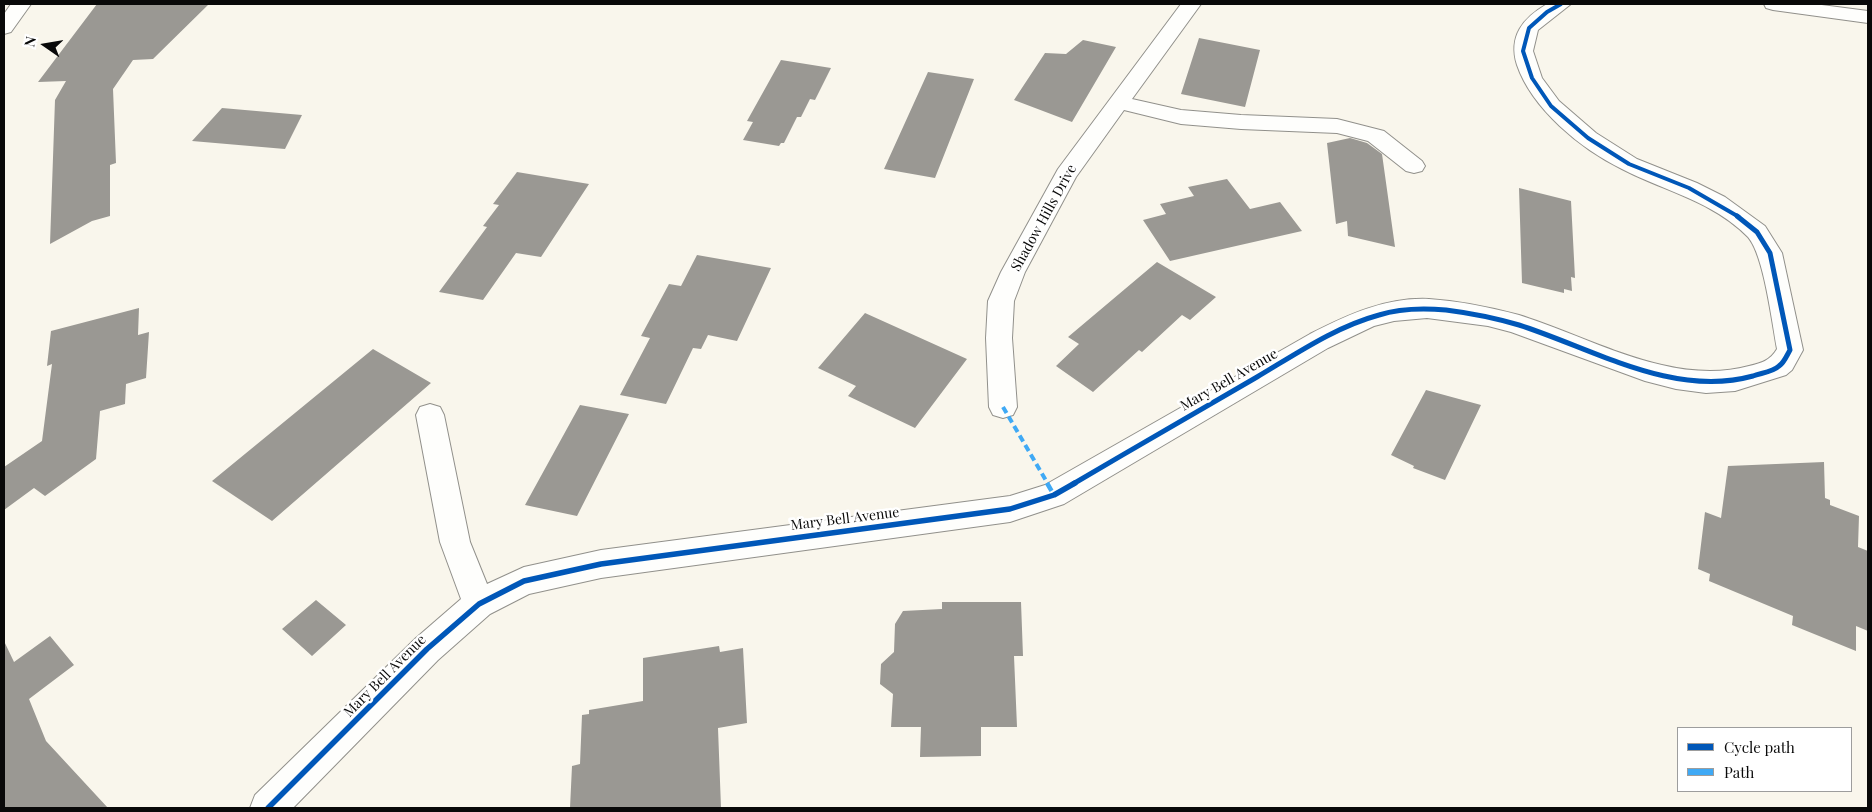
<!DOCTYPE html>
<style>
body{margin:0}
#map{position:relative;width:1872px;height:812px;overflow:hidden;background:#f9f6ec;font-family:"Playfair Display",serif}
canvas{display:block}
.frame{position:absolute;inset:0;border:5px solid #090909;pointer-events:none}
.legend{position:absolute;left:1677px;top:727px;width:175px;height:65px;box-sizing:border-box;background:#fff;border:1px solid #9d9d9d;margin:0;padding:6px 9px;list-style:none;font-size:15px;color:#090909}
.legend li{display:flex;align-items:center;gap:10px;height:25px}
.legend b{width:25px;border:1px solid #9d9d9d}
.north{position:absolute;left:20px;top:20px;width:50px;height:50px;-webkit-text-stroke:4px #fff;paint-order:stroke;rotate:283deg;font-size:14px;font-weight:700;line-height:20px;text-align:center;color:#090909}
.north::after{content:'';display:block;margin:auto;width:18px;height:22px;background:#090909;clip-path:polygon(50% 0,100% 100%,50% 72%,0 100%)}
</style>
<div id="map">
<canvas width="1872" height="812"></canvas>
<div class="frame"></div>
<ul class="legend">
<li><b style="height:6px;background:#0057b8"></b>Cycle path</li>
<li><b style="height:6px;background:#3fa9f5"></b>Path</li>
</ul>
<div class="north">N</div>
</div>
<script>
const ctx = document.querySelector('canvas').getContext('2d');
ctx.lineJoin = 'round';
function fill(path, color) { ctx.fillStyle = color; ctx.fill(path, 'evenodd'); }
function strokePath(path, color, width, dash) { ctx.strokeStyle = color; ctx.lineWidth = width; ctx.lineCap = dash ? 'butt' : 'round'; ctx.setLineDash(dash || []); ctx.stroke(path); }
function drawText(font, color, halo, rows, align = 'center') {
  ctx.font = font + ' "Playfair Display",serif'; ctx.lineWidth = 5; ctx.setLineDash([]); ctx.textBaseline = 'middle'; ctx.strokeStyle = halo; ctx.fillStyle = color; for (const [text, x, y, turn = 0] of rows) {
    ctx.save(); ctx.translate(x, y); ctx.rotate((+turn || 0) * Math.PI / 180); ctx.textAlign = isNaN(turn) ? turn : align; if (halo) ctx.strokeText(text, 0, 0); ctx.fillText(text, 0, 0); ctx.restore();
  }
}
const building = new Path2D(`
 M97 4H209L153 59 133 60 113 89 116 163 110 165V216L92 221 50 244 55 100 66 81 38 82Z
 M1199 38 1260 50 1245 107 1181 94Z
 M1083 40 1116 47 1072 122 1014 100 1045 53 1066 54Z
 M781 60 831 68 815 100 810 99 801 117H797L784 143H781L779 146 743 140 753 122 747 121Z
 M928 72 974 79 935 178 884 169Z
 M222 108 302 115 285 149 192 141Z
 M1350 138 1367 143 1382 154 1395 247 1348 236 1347 221 1336 224 1327 143Z
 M517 172 589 184 541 257 516 253 483 300 439 292 487 227 483 226 499 205 493 204Z
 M1227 179 1250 209 1280 202 1302 231 1170 261 1143 220 1166 214 1160 204 1194 196 1188 187Z
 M1519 188 1571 201 1575 278 1571 277 1572 291 1564 289V293L1522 283Z
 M697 255 771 268 737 341 708 335 701 349 693 348 666 404 620 395 650 338 641 336 669 284 681 286Z
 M1157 262 1216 297 1190 320 1182 315 1142 352 1139 350 1093 392 1056 366 1079 344 1068 337Z
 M139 308 138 335 149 332 146 378 126 384 125 404 100 411 96 459 45 496 34 488 4 510V467L42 441 52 364 47 366 51 331Z
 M865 313 967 359 915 428 848 396 856 386 818 368Z
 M373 349 431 383 272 521 212 481Z
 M1426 390 1481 405 1445 480 1413 468 1414 466 1391 455Z
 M580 405 629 414 577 516 525 505Z
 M1824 462 1825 498 1830 500V505L1859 516 1858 547 1868 551V631L1856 626V651L1792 625 1793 616 1709 581 1710 574 1698 569 1705 512 1721 518 1728 466Z
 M316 600 346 625 312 656 282 629Z
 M942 602H1021L1023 656H1014L1017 727H981V756L920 757 921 727H891L893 694 880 684 881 664 894 652 895 624 903 611 942 609Z
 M50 636 74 665 29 699 46 741 108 808H4V641L14 662Z
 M719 646 720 652 743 648 747 723 718 728 721 808H570L572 766 580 764 582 715 589 714V710L643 701V658Z`);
const minor = new Path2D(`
 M11 4H31L11 32 4 34V14Z
 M1181 4H1201L1132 99 1181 110 1241 115 1337 119 1384 131 1422 161 1425 166 1422 171 1414 173 1406 171 1368 141 1337 133 1241 129 1181 124 1124 110 1076 177 1025 272 1014 301 1012 338 1017 407 1013 415 1003 418 993 415 989 407 986 338 988 301 1001 272 1058 169Z
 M1547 4H1571L1538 30 1533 51 1542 78 1559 101 1596 133 1637 159 1697 183 1725 197 1765 226 1782 253 1803 350 1792 370 1786 375 1735 391 1706 393 1676 389 1645 381 1511 332 1488 326 1427 318 1394 321 1374 326 1328 348 1064 504 1010 522 601 578 529 594 490 614 438 660 293 808H250L255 795 416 638 461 599 440 542 416 415 420 407 430 404 440 407 444 415 470 542 487 584 524 567 601 550 1010 496 1045 485 1310 334C1347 315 1386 297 1429 299 1459 301 1489 307 1519 315 1590 337 1672 387 1749 366 1761 363 1770 361 1777 349 1772 323 1764 255 1748 237 1713 201 1664 191 1622 169 1581 149 1532 109 1517 65 1508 36 1523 18 1547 4Z
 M1764 4H1814L1868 11V23L1773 10 1766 8Z`);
const quietFar1 = new Path2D(`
 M1003 407 1048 484`);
const quiet = new Path2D(`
 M1047 483 1054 495`);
const cyclewayFar2 = new Path2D(`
 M1561 4 1547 12 1529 28 1523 51 1532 78 1551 106 1588 138 1629 164 1689 188 1739 217`);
const cyclewayFar1 = new Path2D(`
 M1073 484C1134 448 1195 413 1257 377 1296 354 1335 327 1379 315 1401 308 1423 308 1446 310 1470 313 1495 318 1519 325 1594 349 1673 398 1753 376 1761 373 1773 372 1779 366 1784 363 1787 355 1790 350L1770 253 1757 232 1737 216`);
const cycleway = new Path2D(`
 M268 808 427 649 479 604 524 581 601 564 1010 509 1054 495 1075 483`);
const streetNames = [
 ["Shadow Hills Drive",1044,218,-61],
 ["Mary Bell Avenue",1229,380,-30],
 ["Mary Bell Avenue",845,519,-7],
 ["Mary Bell Avenue",385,676,-45]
];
fill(building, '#9a9893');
strokePath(minor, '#91908b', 2);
fill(minor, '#fefefc');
strokePath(quietFar1, '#3fa9f5', 4, [7, 4]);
strokePath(quiet, '#3fa9f5', 4.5, [9, 4.5]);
strokePath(cyclewayFar2, '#0057b8', 4);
strokePath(cyclewayFar1, '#0057b8', 5);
strokePath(cycleway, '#0057b8', 5.5);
drawText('14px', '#090909', '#fff', streetNames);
</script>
